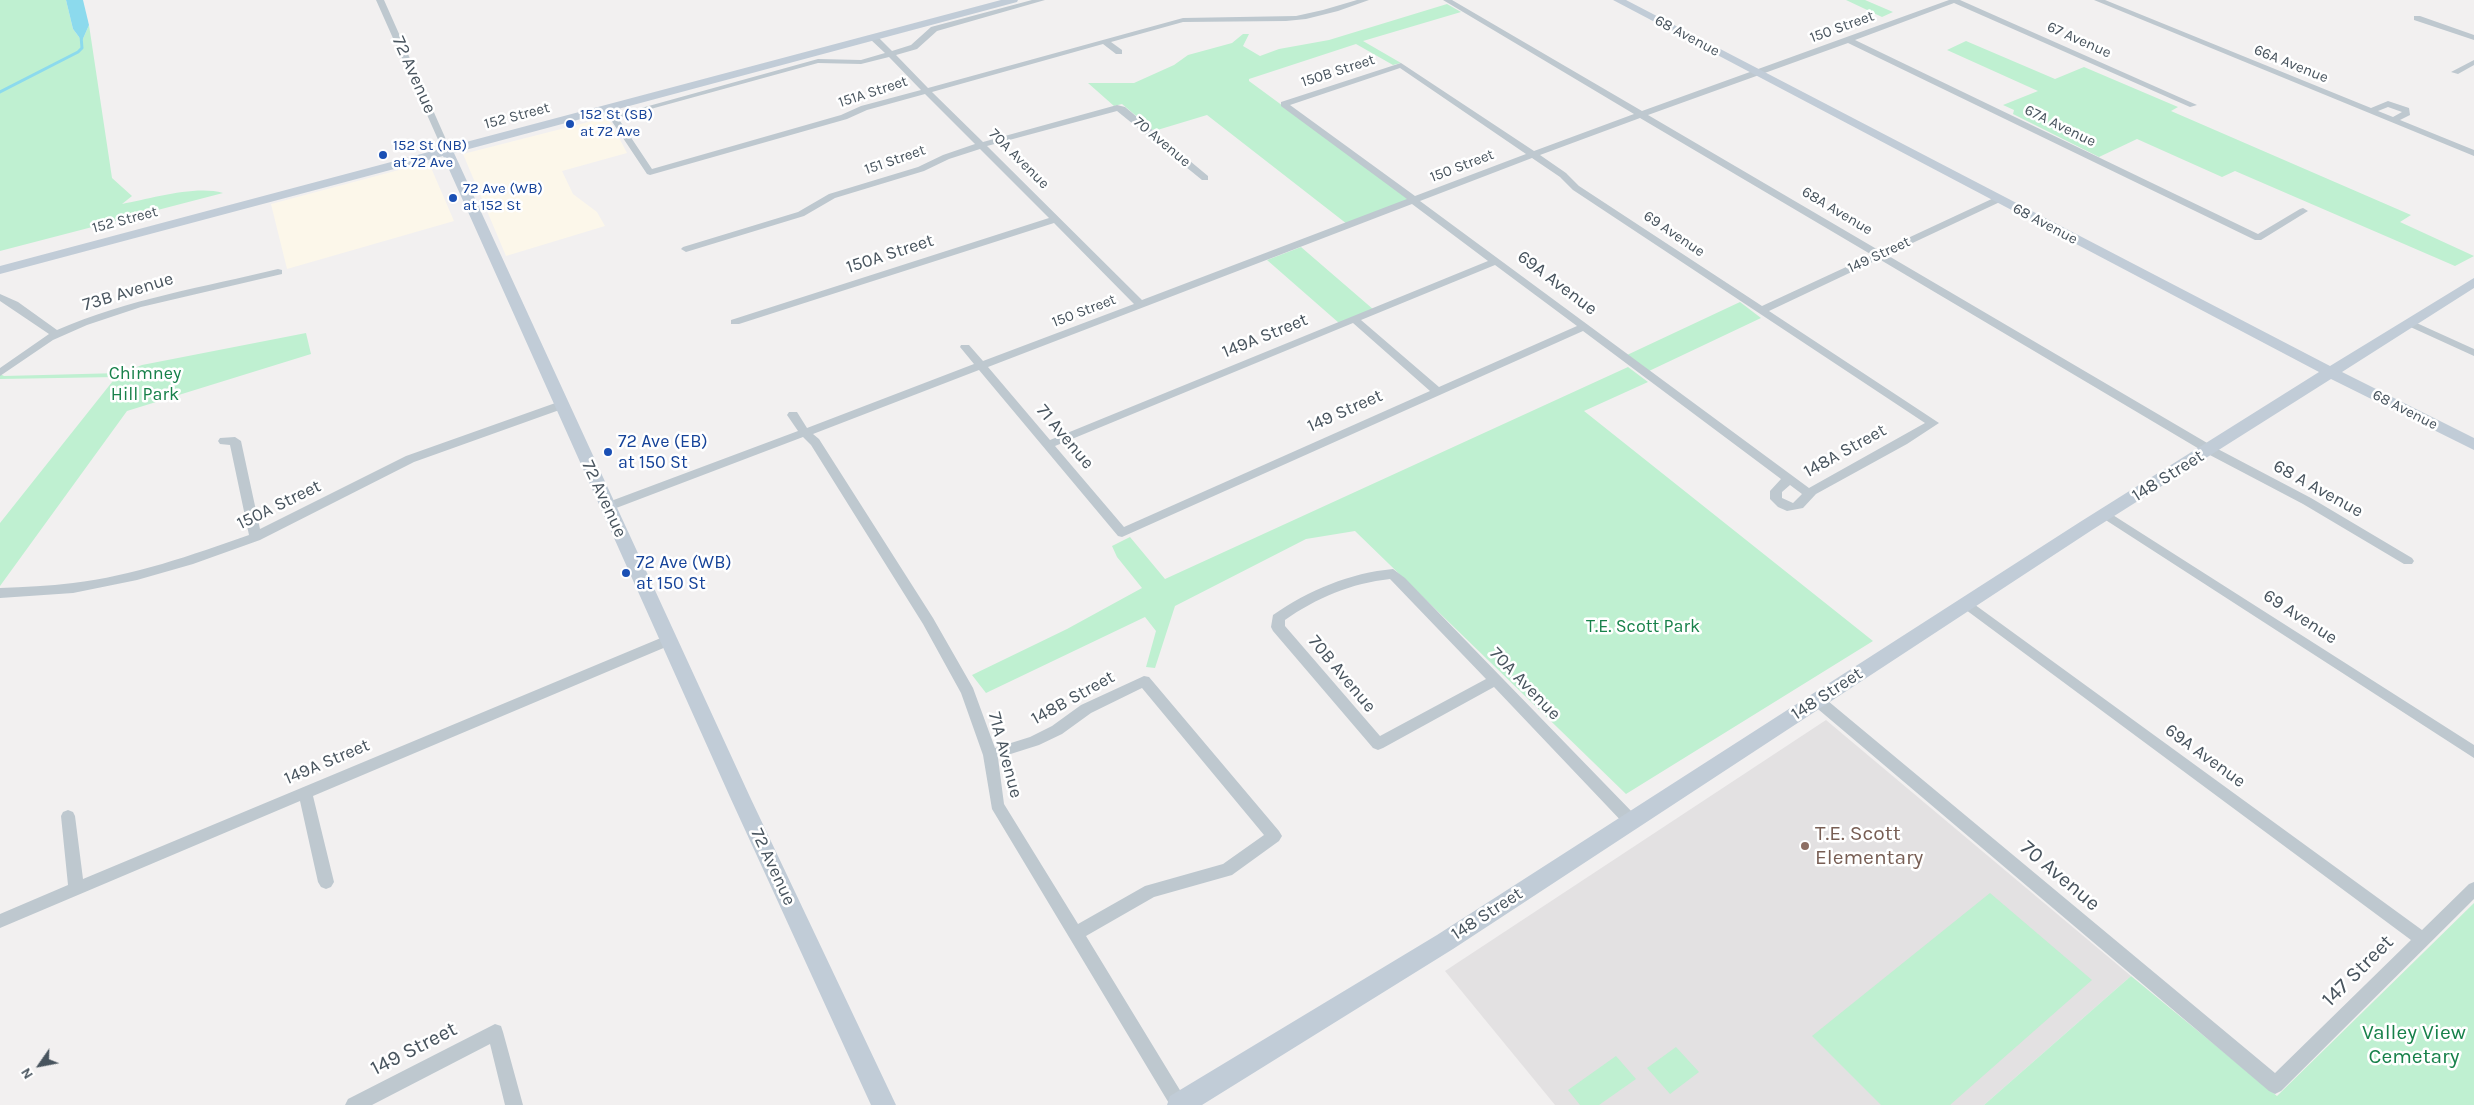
<!DOCTYPE html>
<style>
body{margin:0}
#map{position:relative;width:2474px;height:1105px;overflow:hidden;background:#f2f0f0;font-family:Karla,sans-serif}
canvas{display:block}
.north{position:absolute;left:15px;top:1040px;width:50px;height:50px;-webkit-text-stroke:4px #fff;paint-order:stroke;rotate:237deg;font-size:14px;font-weight:700;line-height:20px;text-align:center;color:#48545e}
.north::after{content:'';display:block;margin:auto;width:18px;height:22px;background:#48545e;clip-path:polygon(50% 0,100% 100%,50% 72%,0 100%)}
</style>
<div id="map">
<canvas width="2474" height="1105"></canvas>
<div class="north">N</div>
</div>
<script>
const ctx = document.querySelector('canvas').getContext('2d');
ctx.lineJoin = 'round';
function fill(path, color) { ctx.fillStyle = color; ctx.fill(path, 'evenodd'); }
function strokePath(path, color, width, dash) { ctx.strokeStyle = color; ctx.lineWidth = width; ctx.lineCap = dash ? 'butt' : 'round'; ctx.setLineDash(dash || []); ctx.stroke(path); }
function drawText(font, color, halo, rows, align = 'center') {
  ctx.font = font + ' Karla,sans-serif'; ctx.lineWidth = 5; ctx.setLineDash([]); ctx.textBaseline = 'middle'; ctx.strokeStyle = halo; ctx.fillStyle = color; for (const [text, x, y, turn = 0] of rows) {
    ctx.save(); ctx.translate(x, y); ctx.rotate((+turn || 0) * Math.PI / 180); ctx.textAlign = isNaN(turn) ? turn : align; if (halo) ctx.strokeText(text, 0, 0); ctx.fillText(text, 0, 0); ctx.restore();
  }
}
const commercial = new Path2D(`
 M608 117 627 153 562 171 573 194 597 212 605 226 506 256 463 154Z
 M425 163H429L454 221 287 269 271 204Z`);
const education = new Path2D(`
 M1826 720 2131 976 1984 1105H1555L1445 971Z`);
const green = new Path2D(`
 M0 0H66L73 29 82 41 89 25 112 178 132 196 122 204C150 199 195 185 223 193L0 251Z
 M1846 0H1865L1893 12 1882 17Z
 M1447 4 1461 12 1363 41 1401 63 1393 65 1356 44 1249 79V81L1411 200 1347 224 1207 115 1154 131 1122 104 1114 106 1088 83H1134L1174 65 1188 55 1232 43 1243 34H1249L1243 46 1260 56 1279 49 1329 40Z
 M1966 41 2055 79 2084 67 2178 107 2171 111 2411 215 2400 222 2474 256 2455 266 2235 171 2222 177 2137 139 2099 157 2013 114 2014 110 2003 105 2038 91 1947 50Z
 M1301 247 1374 310 1339 323 1267 260Z
 M1740 302 1761 318 1649 371 1627 355Z
 M306 333 311 354 127 411 0 586V523L116 377 0 379V374L4 376 121 373 142 365Z
 M1628 367 1648 382 1584 411 1873 641 1626 794 1355 531 1306 539 1175 606 1155 668 1146 667 1156 631 1145 617 986 693 972 675 1067 629 1142 588 1117 557 1112 546 1130 537 1165 579Z
 M1990 893 2092 980 1950 1105H1881L1812 1036Z
 M2474 903V1105H1984L2131 976 2277 1096Z
 M1676 1047 1699 1072 1670 1094 1647 1068Z
 M1616 1056 1636 1079 1599 1105H1580L1568 1090Z`);
const water = new Path2D(`
 M66 0H83L89 25 82 41 73 29Z`);
const stream = new Path2D(`
 M0 92 78 52 82 48 81 36`);
const street = new Path2D(`
 M376 0H384L448 144 447 146 440 144Z
 M1032 0H1045L937 31 917 49 896 55 928 88 1183 18 1296 16 1323 10 1357 0H1369L1338 11 1306 19 1286 21 1183 22 1111 42 1122 50V54H1116L1103 44 932 92 983 142 1117 105 1125 107 1208 176V180H1202L1117 111 987 146 1142 300 1407 199 1281 106V102L1401 63 1534 151 1634 114 1443 0H1452L1642 111 1949 0H1960L2197 105 2190 107 1954 3 1855 40 2258 234 2300 209 2303 208 2308 211 2261 240H2255L1848 43 1648 115 1880 251 1996 197H2002V201L1887 255 2214 447 2311 498 2412 558 2414 561 2412 564H2404L2303 504 2206 453 1879 259 1769 311 1939 423 1907 444 1816 494 1803 508 1787 511 1778 507 1770 499V491L1781 479 1583 331 1122 537 1118 536 979 370 813 434 819 439 933 618 973 688 995 748 1030 737 1052 726 1081 705 1144 676 1149 677 1279 831 1282 836 1279 841 1232 875 1154 897 1086 936 1189 1105H1170L992 809 983 755 961 693 923 624 811 445 803 437 611 510H603L601 507 603 504 798 431 787 415 789 412H797L807 428 974 364 960 347 961 345H969L983 361 1134 304 1054 223 739 324H731V320L1049 218 980 149 949 159 924 171 835 198 804 216 686 252 681 249 683 247 798 212 829 194 918 167 943 155 975 144 925 94 867 110 847 119 650 175 647 174 609 117 818 59 861 60 885 53 870 39V35H876L892 51 911 45 931 27ZM889 57 921 90 861 106 841 115 652 169 618 118 818 63 861 64ZM1400 68 1526 154 1415 196 1290 105ZM1640 118 1872 255 1762 306 1579 186 1566 173 1540 155ZM1532 158 1560 177 1573 190 1925 423 1809 488 1420 201ZM1412 204 1488 261 1050 440 988 367ZM1495 265 1577 326 1439 387 1361 320ZM1353 323 1430 391 1124 527 1055 446ZM1790 485 1802 494 1793 503 1782 498V492ZM1142 688 1264 835 1223 864 1145 886 1078 924 1004 804 998 758 1039 745 1062 734 1091 713Z
 M2094 0H2105L2371 108 2388 101 2409 108 2410 115 2400 120 2474 150V156ZM2388 107 2402 112 2393 117 2378 111Z
 M2414 16H2420L2474 35V40L2414 20Z
 M2474 60V65L2458 74 2451 72Z
 M278 269 282 270V274L141 307 87 325 53 340 0 376V368L49 334 0 301V294L18 302 57 330C128 299 204 287 278 269Z
 M2410 320 2474 349V356L2406 325V321Z
 M561 401 565 402 567 405 565 408 414 462 260 540 193 564 137 580 73 593 0 598V588C24 587 49 586 73 583 133 576 192 555 249 535L230 445 220 444 218 441 220 438 235 437 241 441 260 529 406 456Z
 M2105 510 2474 745V758L2101 517 2099 514Z
 M1393 569 1405 578 1636 816 1638 821 1636 826 1631 827 1626 826 1494 687 1383 748 1378 750 1373 748 1273 631 1271 627 1273 615C1309 590 1350 573 1393 569ZM1390 579 1486 679 1380 736 1285 626V620C1316 598 1352 583 1390 579Z
 M1967 599 2422 930 2469 884 2474 882V899L2281 1091 2275 1094 2269 1091 1812 704 1810 700 1812 696 1817 695 1822 696 2275 1073 2411 940 1962 607 1961 604 1962 601Z
 M668 635 673 636 675 640 673 644 313 796 334 882 331 887 326 889 321 887 318 882 300 801 0 928V914L68 885 61 816 63 812 68 810 73 812 75 816 83 879Z
 M495 1024 501 1026 503 1032 523 1105H505L490 1044 372 1105H345L348 1099Z`);
const secondary = new Path2D(`
 M1001 0H1018L1017 2 454 153 750 797 896 1105H871L730 797 443 156 0 274V266L440 149 438 144 440 141H448L451 146Z
 M1613 0H1626L2330 366 2474 278V288L2342 372 2474 438V450L2331 379 2092 530 1453 949 1202 1105H1167L1170 1096 1437 935 2080 522 2319 372Z`);
const markers = [
 [570,124,5,"#1a4fb4"],
 [383,155,5,"#1a4fb4"],
 [453,198,5,"#1a4fb4"],
 [608,452,5,"#1a4fb4"],
 [626,573,5,"#1a4fb4"],
 [1805,846,5,"#8d6e63"]
];
const farStreetnames = [
 ["150 Street",1842,27,-20],
 ["68 Avenue",1687,36,28],
 ["67 Avenue",2079,40,24],
 ["66A Avenue",2291,64,22],
 ["150B Street",1338,71,-18],
 ["151A Street",873,92,-18],
 ["152 Street",517,116,-15],
 ["67A Avenue",2060,126,26],
 ["70 Avenue",1162,142,40],
 ["70A Avenue",1019,159,45],
 ["151 Street",895,160,-19],
 ["150 Street",1462,166,-21],
 ["68A Avenue",1837,211,31],
 ["152 Street",125,220,-15],
 ["68 Avenue",2045,224,28],
 ["69 Avenue",1674,234,34],
 ["149 Street",1879,255,-25],
 ["150 Street",1084,311,-21],
 ["68 Avenue",2405,410,27]
];
const farTransitnames = [
 ["152 St (SB)",580,115],
 ["at 72 Ave",580,132],
 ["152 St (NB)",393,146],
 ["at 72 Ave",393,163],
 ["72 Ave (WB)",463,189],
 ["at 152 St",463,206]
];
const streetNames = [
 ["72 Avenue",414,75,66],
 ["150A Street",890,254,-18],
 ["69A Avenue",1557,283,37],
 ["73B Avenue",128,292,-17],
 ["149A Street",1265,336,-22],
 ["149 Street",1345,411,-24],
 ["71 Avenue",1065,437,50],
 ["148A Street",1845,451,-29],
 ["148 Street",2168,476,-32],
 ["68 A Avenue",2318,489,29],
 ["72 Avenue",604,499,65],
 ["150A Street",279,505,-26],
 ["69 Avenue",2300,617,33],
 ["70B Avenue",1342,674,50],
 ["70A Avenue",1525,684,46],
 ["148 Street",1827,694,-33],
 ["148B Street",1073,698,-29],
 ["71A Avenue",1005,755,75],
 ["69A Avenue",2205,756,36],
 ["149A Street",327,762,-23],
 ["72 Avenue",773,867,65],
 ["148 Street",1487,914,-33]
];
const parkNames = [
 ["Chimney",145,374],
 ["Hill Park",145,395],
 ["T.E. Scott Park",1643,627]
];
const transitNames = [
 ["72 Ave (EB)",618,442],
 ["at 150 St",618,463],
 ["72 Ave (WB)",636,563],
 ["at 150 St",636,584]
];
const nearEducationnames = [
 ["T.E. Scott",1815,834],
 ["Elementary",1815,858]
];
const nearStreetnames = [
 ["70 Avenue",2060,876,40],
 ["147 Street",2358,971,-45],
 ["149 Street",414,1049,-27]
];
const nearParknames = [
 ["Valley View",2414,1033],
 ["Cemetary",2414,1057]
];
fill(commercial, '#fcf7ea');
fill(education, '#e3e1e2');
fill(green, '#bff0d1');
fill(water, '#8cdaed');
strokePath(stream, '#8cdaed', 3);
fill(street, '#bec8cf');
fill(secondary, '#c1ccd7');
for (const [x, y, r, color] of markers) { const dot = new Path2D(); dot.arc(x, y, r, 0, 2 * Math.PI); ctx.fillStyle = color; ctx.fill(dot); strokePath(dot, '#fff', 2); }
drawText('15px', '#48545e', '#fff', farStreetnames);
drawText('15px', '#164399', '#fff', farTransitnames, 'left');
drawText('18px', '#48545e', '#fff', streetNames);
drawText('18px', '#17814a', '#fff', parkNames);
drawText('18px', '#164399', '#fff', transitNames, 'left');
drawText('21px', '#785e54', '#fff', nearEducationnames, 'left');
drawText('21px', '#48545e', '#fff', nearStreetnames);
drawText('21px', '#17814a', '#fff', nearParknames);
</script>
